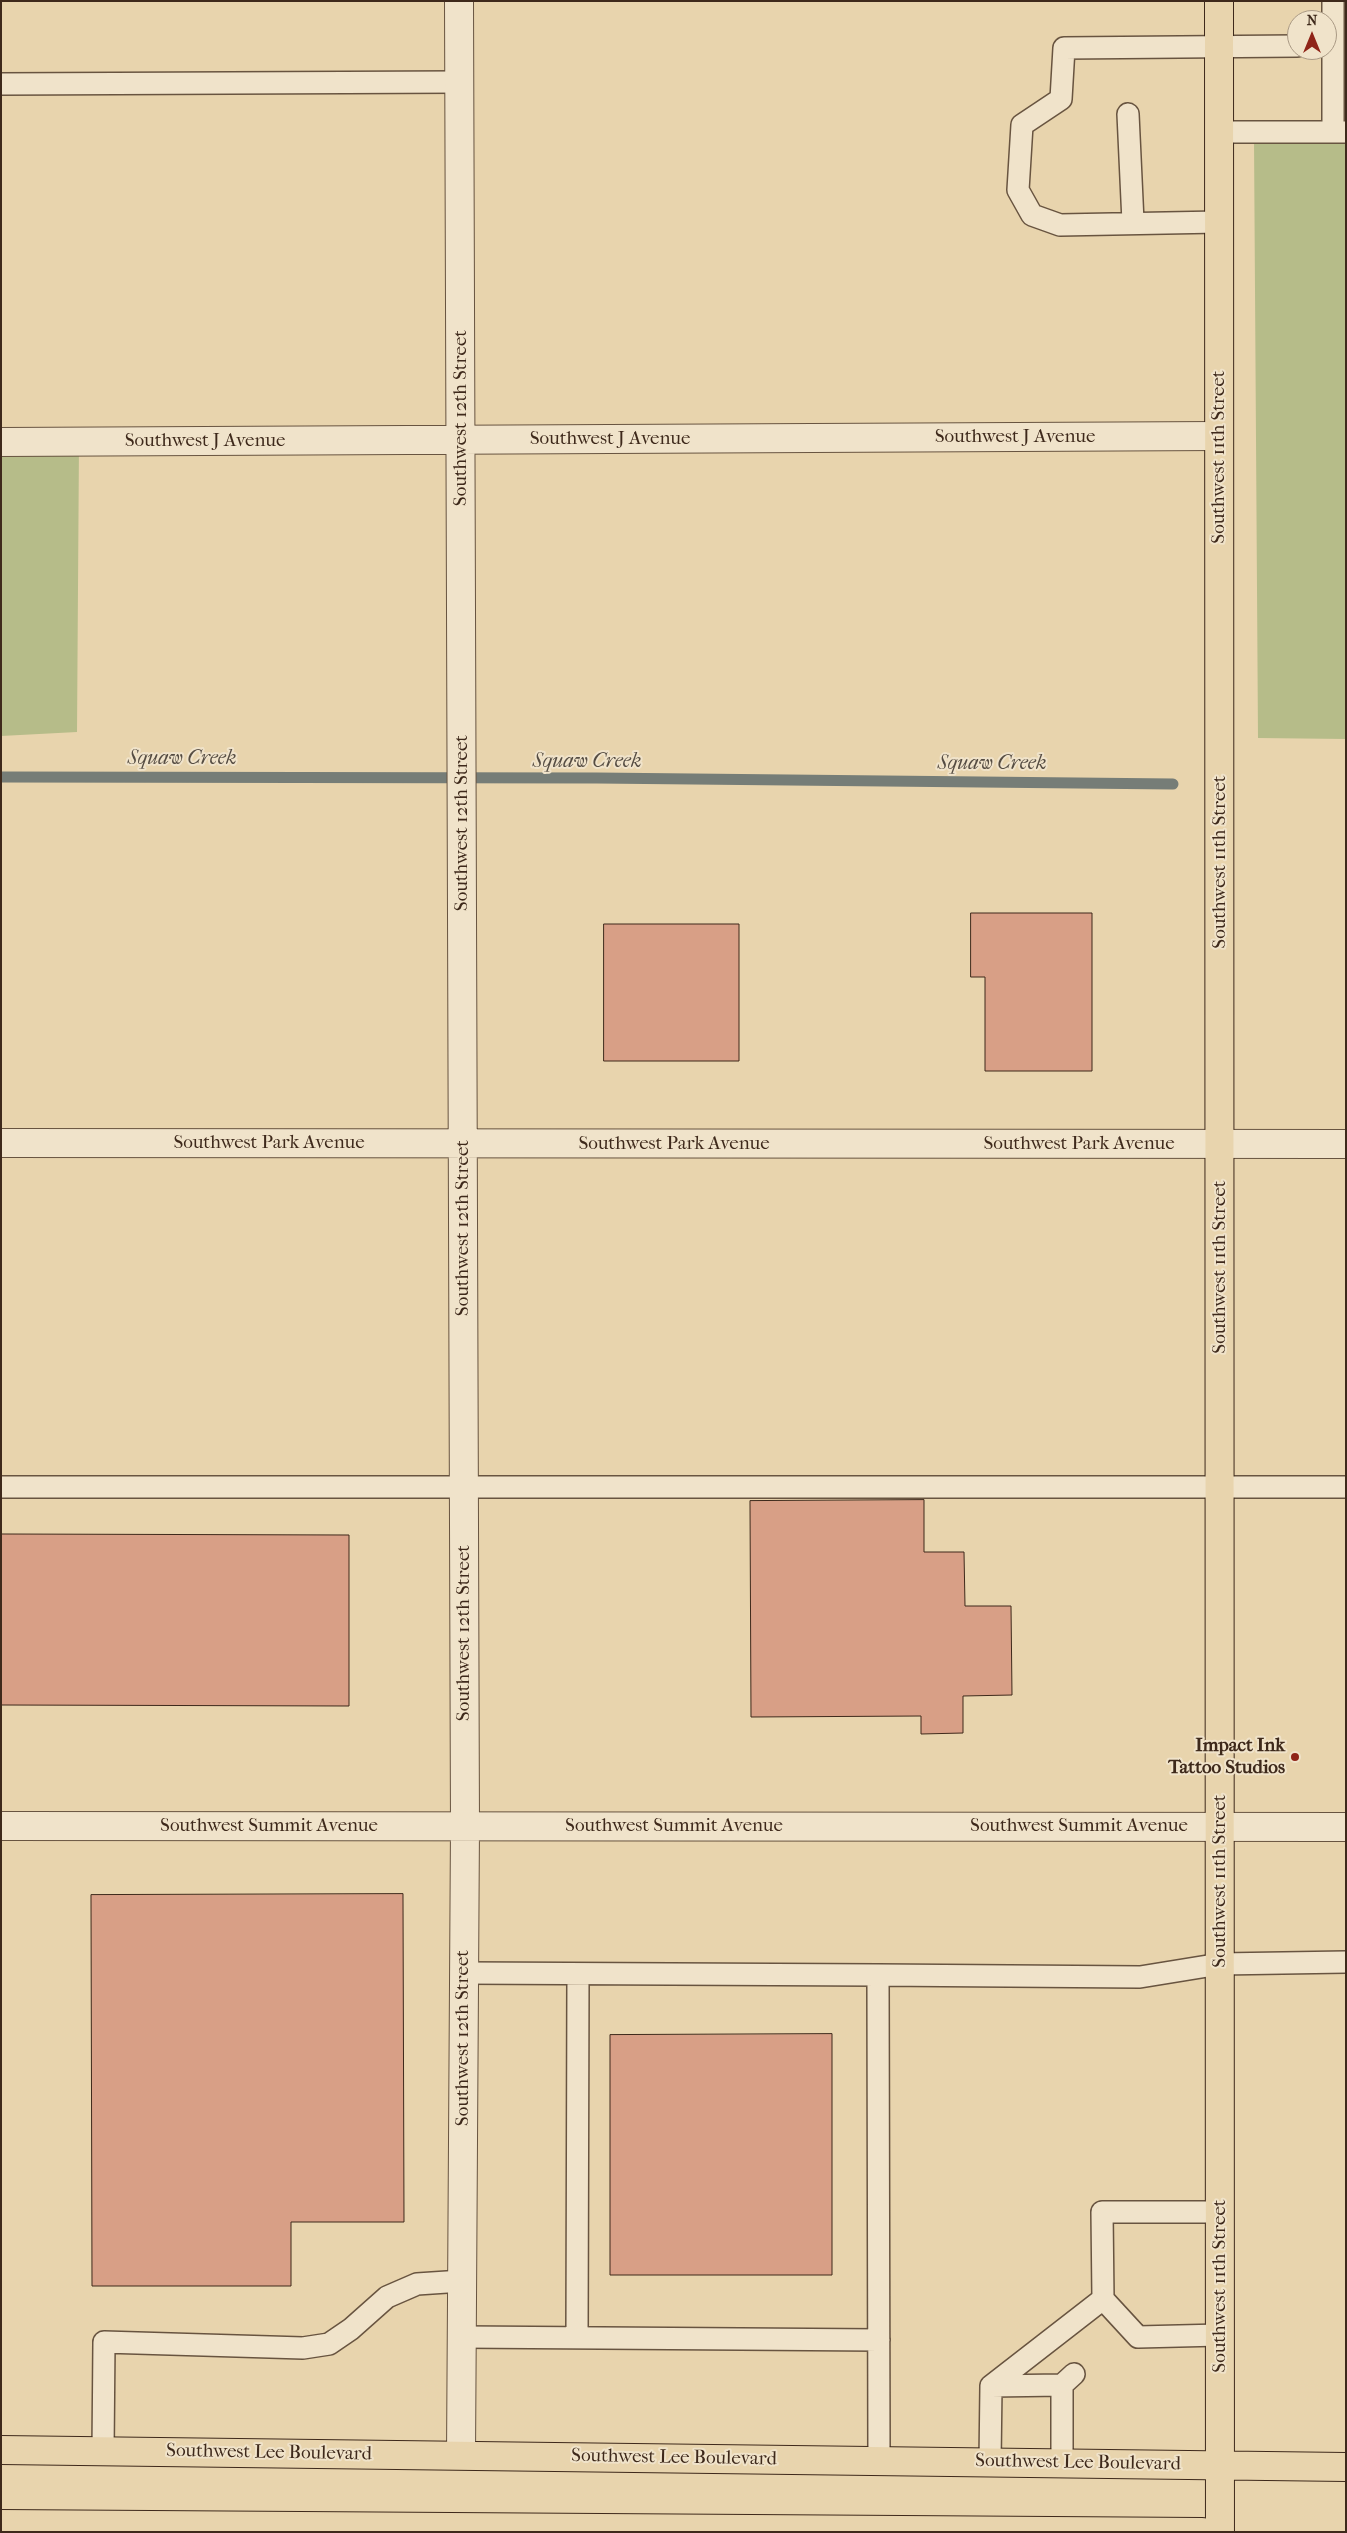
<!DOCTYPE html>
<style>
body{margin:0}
#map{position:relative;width:1347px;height:2533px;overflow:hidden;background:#e8d4ad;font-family:"IM FELL French Canon",serif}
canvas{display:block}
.frame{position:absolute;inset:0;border:2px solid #3e291b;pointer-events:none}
.north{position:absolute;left:1287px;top:10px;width:50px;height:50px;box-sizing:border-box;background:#f0e3ca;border:1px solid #a99984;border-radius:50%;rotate:0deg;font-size:14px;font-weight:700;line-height:20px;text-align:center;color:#3e291b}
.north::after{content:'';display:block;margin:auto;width:18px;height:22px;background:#8f2418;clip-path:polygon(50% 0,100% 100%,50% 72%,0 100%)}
</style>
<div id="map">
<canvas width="1347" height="2533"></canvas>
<div class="frame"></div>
<div class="north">N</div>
</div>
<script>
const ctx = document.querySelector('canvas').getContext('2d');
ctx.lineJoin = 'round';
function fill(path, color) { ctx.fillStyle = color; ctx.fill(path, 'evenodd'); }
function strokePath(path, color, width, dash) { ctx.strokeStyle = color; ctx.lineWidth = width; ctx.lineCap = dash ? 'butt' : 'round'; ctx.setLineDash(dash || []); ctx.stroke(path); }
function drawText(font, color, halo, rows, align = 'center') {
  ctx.font = font + ' "IM FELL French Canon",serif'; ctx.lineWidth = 4; ctx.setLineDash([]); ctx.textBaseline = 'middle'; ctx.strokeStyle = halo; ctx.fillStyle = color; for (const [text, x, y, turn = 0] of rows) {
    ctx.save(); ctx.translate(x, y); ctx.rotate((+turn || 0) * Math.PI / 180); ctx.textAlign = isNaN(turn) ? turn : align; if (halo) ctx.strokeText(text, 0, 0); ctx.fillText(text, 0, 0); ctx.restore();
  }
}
const green = new Path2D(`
 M1254 140H1346V739L1258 738Z
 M1 441 79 442 77 732 1 736Z`);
const stream = new Path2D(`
 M1 777 597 778 1173 784`);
const building = new Path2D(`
 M971 913H1092V1071H985V977H971Z
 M604 924H739V1061H604Z
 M924 1500V1552H964L965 1606H1011L1012 1695 963 1696V1733L921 1734V1716L751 1717 750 1501Z
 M1 1534 349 1535V1706L1 1705Z
 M403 1894 404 2222H291V2286H92L91 1895Z
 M832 2034V2275H610V2035Z`);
const lane = new Path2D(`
 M1333 45V132
 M1327 46 1333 45V1
 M1 84 459 82
 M1128 114 1133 222
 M1219 132H1346
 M1219 222 1060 225 1032 215 1018 190 1022 125 1061 99 1064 48 1297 46
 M1 1487H1346
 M464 1973 878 1975
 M1220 2212H1102L1103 2299 1138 2337 1220 2335
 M462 2337 879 2340
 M577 2338 578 1974
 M991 2386 1103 2299
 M103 2451 104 2342 303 2348 329 2344 351 2329 387 2297 417 2284 462 2281
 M879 2461 878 1975 1140 1977 1220 1964 1346 1962
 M990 2462 991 2386 1062 2385
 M1062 2463V2385L1074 2374`);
const street = new Path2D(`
 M459 1 465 1826 461 2455
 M1 442 1219 436
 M1 1143 1346 1144
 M1 1826 1346 1827`);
const primary = new Path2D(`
 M1219 1 1220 2532
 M1 2450 1346 2467
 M1 2524 1202 2532`);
const markers = [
 [1295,1757,5,"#8f2418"]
];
const streetNames = [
 ["Southwest 12th Street",461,418,-90],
 ["Southwest J Avenue",1015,437],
 ["Southwest J Avenue",610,439],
 ["Southwest J Avenue",205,441],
 ["Southwest 11th Street",1219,457,-90],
 ["Southwest 12th Street",462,823,-90],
 ["Southwest 11th Street",1220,862,-90],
 ["Southwest Park Avenue",269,1143],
 ["Southwest Park Avenue",674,1144],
 ["Southwest Park Avenue",1079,1144],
 ["Southwest 12th Street",463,1228,-90],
 ["Southwest 11th Street",1220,1267,-90],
 ["Southwest 12th Street",464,1633,-90],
 ["Southwest Summit Avenue",269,1826],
 ["Southwest Summit Avenue",674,1826],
 ["Southwest Summit Avenue",1079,1826],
 ["Southwest 11th Street",1220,1881,-90],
 ["Southwest 12th Street",463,2038,-90],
 ["Southwest 11th Street",1220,2286,-90],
 ["Southwest Lee Boulevard",269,2453,1],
 ["Southwest Lee Boulevard",674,2458,1],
 ["Southwest Lee Boulevard",1078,2463,1]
];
const poiNames = [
 ["Impact Ink",1285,1746],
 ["Tattoo Studios",1285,1768]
];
const waterNames = [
 ["Squaw Creek",182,759],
 ["Squaw Creek",587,762],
 ["Squaw Creek",992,764]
];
fill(green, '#b6bc89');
strokePath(stream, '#767d77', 11);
fill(building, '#d89f86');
strokePath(building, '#3e291b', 1);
strokePath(lane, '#685440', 24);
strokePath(street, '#685440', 30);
strokePath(primary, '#3e291b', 30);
strokePath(lane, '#f0e3ca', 21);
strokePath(street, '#f0e3ca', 28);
strokePath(primary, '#e8d4ad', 28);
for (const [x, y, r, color] of markers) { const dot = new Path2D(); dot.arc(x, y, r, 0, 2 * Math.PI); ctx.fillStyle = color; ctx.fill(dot); strokePath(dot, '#f0e3ca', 2); }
drawText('19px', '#3e291b', '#f0e3ca', streetNames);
drawText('bold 19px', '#3e291b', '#f0e3ca', poiNames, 'right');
drawText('italic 20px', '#554c42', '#f0e3ca', waterNames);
</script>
